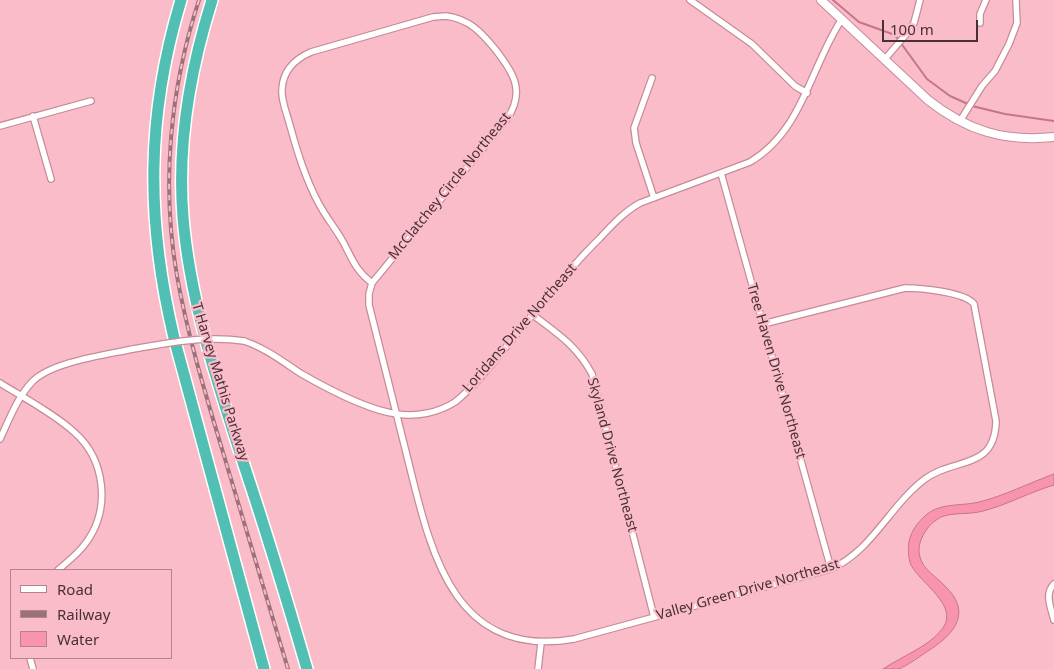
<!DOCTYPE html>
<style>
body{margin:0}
#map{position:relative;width:1054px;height:669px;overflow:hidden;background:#fbbcc9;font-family:"Noto Sans",sans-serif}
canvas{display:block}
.legend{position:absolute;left:10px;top:569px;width:162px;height:90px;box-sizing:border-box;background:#fbbcc9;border:1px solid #b4848e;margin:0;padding:6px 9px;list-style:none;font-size:15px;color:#493036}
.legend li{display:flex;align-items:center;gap:10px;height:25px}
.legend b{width:25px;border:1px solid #b4848e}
.scale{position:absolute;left:882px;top:20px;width:96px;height:22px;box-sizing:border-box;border:2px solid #493036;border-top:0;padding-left:6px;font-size:15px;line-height:18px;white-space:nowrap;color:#493036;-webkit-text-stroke:4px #fbbcc9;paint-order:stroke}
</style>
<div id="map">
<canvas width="1054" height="669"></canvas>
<ul class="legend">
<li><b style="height:6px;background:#fff"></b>Road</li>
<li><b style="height:6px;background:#9b717a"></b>Railway</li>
<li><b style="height:14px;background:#f894ab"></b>Water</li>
</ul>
<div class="scale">100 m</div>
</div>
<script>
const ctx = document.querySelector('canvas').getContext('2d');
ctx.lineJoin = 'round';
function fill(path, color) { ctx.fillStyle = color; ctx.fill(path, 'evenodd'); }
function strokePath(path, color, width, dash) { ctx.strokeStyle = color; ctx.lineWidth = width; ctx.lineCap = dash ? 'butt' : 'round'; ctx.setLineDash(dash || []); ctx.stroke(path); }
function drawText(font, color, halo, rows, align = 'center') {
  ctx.font = font + ' "Noto Sans",sans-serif'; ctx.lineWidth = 4.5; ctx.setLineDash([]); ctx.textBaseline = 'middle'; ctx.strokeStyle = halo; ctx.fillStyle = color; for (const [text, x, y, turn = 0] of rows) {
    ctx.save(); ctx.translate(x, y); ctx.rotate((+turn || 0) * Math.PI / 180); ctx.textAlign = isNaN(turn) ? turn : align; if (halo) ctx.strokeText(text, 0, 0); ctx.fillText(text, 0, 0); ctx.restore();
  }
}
const water = new Path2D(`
 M1054 474V485C1030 492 1007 505 983 511 969 515 954 512 941 517 936 520 930 524 927 529 921 537 917 548 920 557 923 570 937 577 945 586 971 611 957 632 931 649 923 654 906 667 898 669 894 669 887 669 883 669 902 656 929 647 943 628 959 605 920 583 911 565 908 558 908 549 909 542 911 530 920 519 930 512 944 503 963 506 979 502 1004 496 1029 483 1054 474Z`);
const stream = new Path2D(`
 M833 0 859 22 895 35 927 79 950 96 968 104
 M972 106 1005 114 1054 121`);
const minor = new Path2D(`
 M690 0 752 44 795 86 807 93
 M446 16C469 19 481 32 495 49 513 72 526 91 507 119L372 283C355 270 352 258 342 240 335 228 326 217 319 204 305 178 297 151 289 122 286 111 281 100 282 89 283 70 295 59 311 52L433 17Z
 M980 23V14L986 0
 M885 59 908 32 914 23 920 0
 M652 78 634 128 636 143 654 198
 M33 116 51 179
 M960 121 982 86 995 71 1009 44 1017 23 1016 0
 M0 126 91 101
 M721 173 831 569
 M372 283 369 294V305C382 355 394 406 407 456 430 548 451 660 574 639L831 569C872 551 890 505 925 479 954 457 995 471 996 421L974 304C965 292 920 288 905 288L763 324
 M533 315C558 334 577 346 592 374L654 617
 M244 341C265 348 282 361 300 373 326 388 367 410 397 414 416 417 438 413 455 402 474 387 491 365 506 347 537 310 566 271 600 238 612 225 624 212 640 203L750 162C803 131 811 65 842 19
 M0 383C24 398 53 413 74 432 106 460 111 510 85 544 78 554 67 562 58 570
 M0 439C9 420 17 398 32 382 51 362 105 355 133 349
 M1054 584C1044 594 1051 608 1054 620
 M30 658 33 669
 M538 669 541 643`);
const tertiary = new Path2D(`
 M821 0 928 100C967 131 1005 142 1054 137`);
const motorway = new Path2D(`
 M181 0C146 116 146 221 174 338L264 669
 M212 0C190 70 177 143 183 217 190 302 217 381 243 462 266 531 287 600 307 669`);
const rail = new Path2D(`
 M199 0C170 89 161 184 177 276 188 338 207 399 225 459 246 529 267 599 288 669`);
const minorBridge = new Path2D(`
 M133 349C170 343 206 335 244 341`);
const streetNames = [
 ["McClatchey Circle Northeast",450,186,-51],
 ["Loridans Drive Northeast",520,328,-49],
 ["Tree Haven Drive Northeast",776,371,74],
 ["T Harvey Mathis Parkway",220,382,73],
 ["Skyland Drive Northeast",612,455,75],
 ["Valley Green Drive Northeast",748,590,-16]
];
fill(water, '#f894ab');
strokePath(water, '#c47688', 1);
strokePath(stream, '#c47688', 2);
strokePath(minor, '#c78b98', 8);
strokePath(tertiary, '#c78b98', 10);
strokePath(motorway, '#fff', 14);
strokePath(minor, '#fff', 5.5);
strokePath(tertiary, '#fff', 8);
strokePath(motorway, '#51bfb3', 11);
strokePath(rail, '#9b717a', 4);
strokePath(rail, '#fbbcc9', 2, [5.5]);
strokePath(minorBridge, '#c78b98', 8, []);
strokePath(minorBridge, '#fff', 5.5);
drawText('14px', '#493036', '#fbbcc9', streetNames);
</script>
